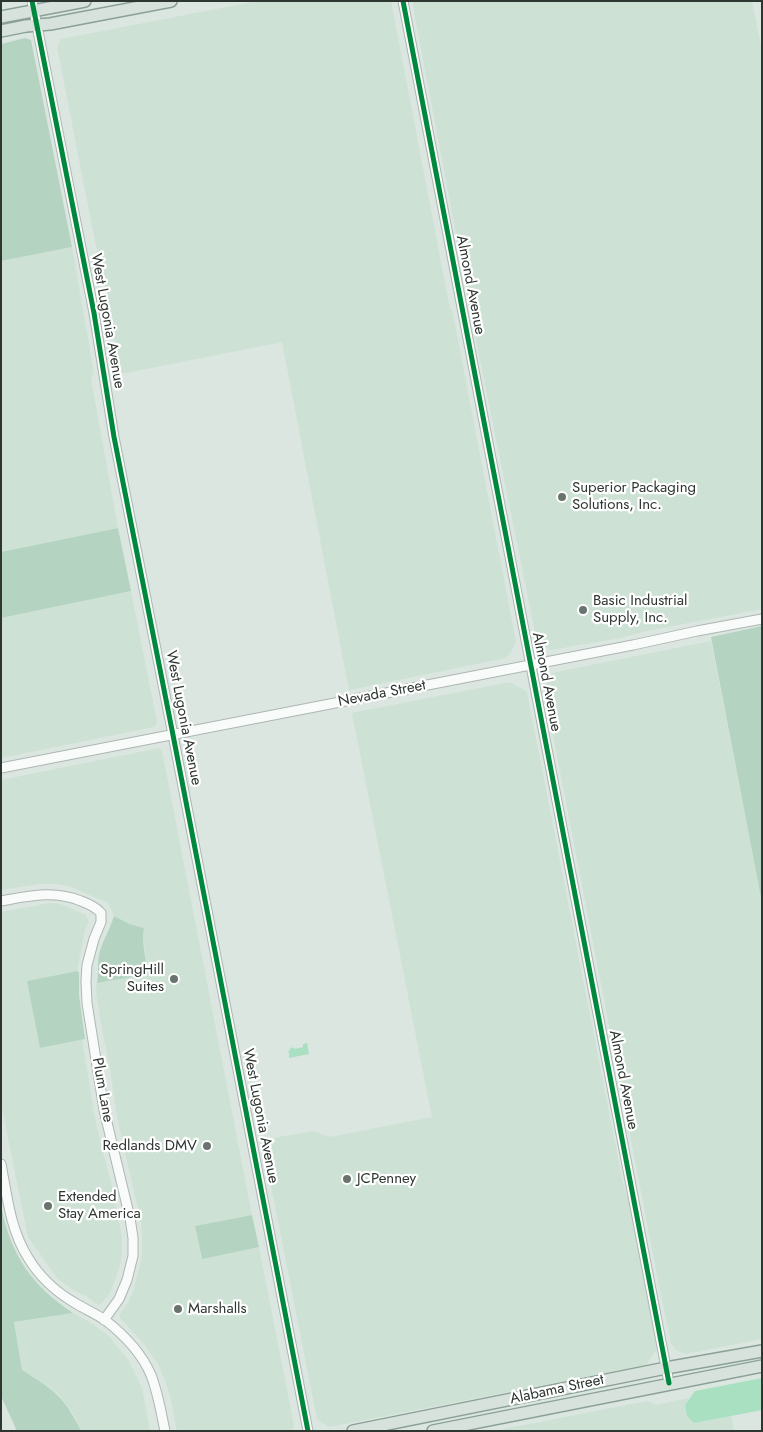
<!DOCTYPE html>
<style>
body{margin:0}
#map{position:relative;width:763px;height:1432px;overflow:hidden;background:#dae6df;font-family:Jost,sans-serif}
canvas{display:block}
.frame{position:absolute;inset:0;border:2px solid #2e3631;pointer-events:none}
</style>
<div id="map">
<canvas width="763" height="1432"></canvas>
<div class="frame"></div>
</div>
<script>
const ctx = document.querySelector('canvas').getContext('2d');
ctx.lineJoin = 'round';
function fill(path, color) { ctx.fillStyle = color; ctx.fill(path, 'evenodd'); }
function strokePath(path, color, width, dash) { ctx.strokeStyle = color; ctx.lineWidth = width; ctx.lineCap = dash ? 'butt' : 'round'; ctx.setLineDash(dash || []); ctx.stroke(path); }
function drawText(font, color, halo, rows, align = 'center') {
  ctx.font = font + ' Jost,sans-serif'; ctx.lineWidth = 4.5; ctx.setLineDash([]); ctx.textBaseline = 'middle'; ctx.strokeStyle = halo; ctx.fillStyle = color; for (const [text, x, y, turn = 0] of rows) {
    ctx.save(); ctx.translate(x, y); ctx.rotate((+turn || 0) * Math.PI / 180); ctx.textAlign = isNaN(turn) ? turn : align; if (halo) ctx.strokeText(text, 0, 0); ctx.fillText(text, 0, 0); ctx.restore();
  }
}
const built = new Path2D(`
 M258 1H391L450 309H452L516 642 511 652 506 658 349 690 282 342 121 374 57 47 61 39Z
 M412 1H752L762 51V609L646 631 620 638 551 650 537 642 480 360Z
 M72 247 94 373 91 379 118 528 1 552V261Z
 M131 591 157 722 156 725 154 727 1 758V618Z
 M711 641 762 903V1339L686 1354 680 1352 676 1350 671 1343 658 1280 544 688 551 674 556 672Z
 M510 682 527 692 623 1184 629 1203 657 1349 646 1365 329 1427 317 1419 262 1140 314 1131 330 1137 432 1117 352 713Z
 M160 748 162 751 252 1215 196 1226 201 1258 259 1247 294 1426 292 1431H177L171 1400 165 1380 158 1364 143 1343 120 1318V1314L128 1303 134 1289 142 1256V1239L141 1222 117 1117 110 1069 102 1030 96 991 97 983 149 974 145 949 143 945 144 928 131 924 114 916 108 903 69 886 55 884H39L1 890V780Z
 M50 903 60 904 86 915 89 922 85 930 77 971 28 981 41 1048 82 1039 95 1119 113 1191 122 1238V1252L120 1266 110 1293 103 1302 98 1305 86 1296 73 1290 58 1279 28 1237 1 1104V912Z
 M73 1313 93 1324 106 1334 111 1338 114 1343 128 1359 142 1388 150 1431H81L73 1413 59 1395 48 1386 22 1370 14 1322Z
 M689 1398 685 1405 694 1423 731 1415 734 1431H494L647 1401 655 1405Z`);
const green = new Path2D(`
 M25 38 31 40 72 247 1 261V44Z
 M118 528 131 591 1 618V552Z
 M762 626V903L711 637Z
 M114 916 130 924 144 928C141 944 146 958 149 974L97 983C99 974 97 964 99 955 102 941 110 930 114 916Z
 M77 971 79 972V995L85 1039 40 1048 27 981Z
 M1 1206C11 1255 31 1285 73 1313L14 1322 22 1370C54 1390 64 1396 81 1431H17L1 1396Z
 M252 1215 259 1247 202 1259 195 1226Z`);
const water = new Path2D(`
 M307 1043 309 1054 289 1058V1053L288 1052 291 1048H292L293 1047 295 1049 303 1047V1044Z
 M762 1378V1410L694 1423 687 1416 685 1405 695 1391Z`);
const minor = new Path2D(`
 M32 1 94 313 114 437 173 735 308 1431
 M403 1 669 1383
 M1 768 633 645 697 631 762 619
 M1 901C29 896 54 890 81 901 89 904 96 907 101 913V922L94 939 87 965 86 981 87 1003 104 1110 130 1218 133 1238V1256L127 1280 119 1299 104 1320
 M1 1164C7 1195 10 1228 27 1256 38 1275 56 1292 75 1303 85 1309 96 1314 105 1320 123 1334 142 1354 151 1375 158 1393 161 1412 165 1431`);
const major = new Path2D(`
 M1 17 85 1
 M1 31 26 26 50 24 171 1
 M353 1431 666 1368 762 1351
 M433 1431 762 1366`);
const cycleway = new Path2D(`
 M32 1 94 313 114 437 173 735 308 1431
 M403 1 669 1383`);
const markers = [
 [562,497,5,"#6a746e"],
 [583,610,5,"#6a746e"],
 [174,979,5,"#6a746e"],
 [207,1146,5,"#6a746e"],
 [347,1179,5,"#6a746e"],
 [48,1206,5,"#6a746e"],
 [178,1309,5,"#6a746e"]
];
const streetNames = [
 ["Almond Avenue",470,285,79],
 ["West Lugonia Avenue",107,321,80],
 ["Almond Avenue",546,682,79],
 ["Nevada Street",382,694,-11],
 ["West Lugonia Avenue",183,718,79],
 ["Almond Avenue",623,1080,79],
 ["Plum Lane",102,1090,80],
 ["West Lugonia Avenue",260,1116,79],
 ["Alabama Street",557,1390,-12]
];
const poiNames = [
 ["Superior Packaging",572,488],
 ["Solutions, Inc.",572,505],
 ["Basic Industrial",593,601],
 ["Supply, Inc.",593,618],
 ["SpringHill",164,970,"right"],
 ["Suites",164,987,"right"],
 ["Redlands DMV",197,1146,"right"],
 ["JCPenney",357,1179],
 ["Extended",58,1197],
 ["Stay America",58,1214],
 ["Marshalls",188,1309]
];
fill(built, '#cde2d5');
fill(green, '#b4d4c1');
fill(water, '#aae0c2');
strokePath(minor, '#adb7b1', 11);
strokePath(major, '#8ba096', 14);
strokePath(minor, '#f9fbfa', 9);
strokePath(major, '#d7e2dc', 11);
strokePath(cycleway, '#00873e', 5);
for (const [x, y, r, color] of markers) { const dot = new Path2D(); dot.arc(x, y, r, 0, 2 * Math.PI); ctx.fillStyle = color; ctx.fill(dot); strokePath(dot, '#fff', 2); }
drawText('15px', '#2e3631', '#fff', streetNames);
drawText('15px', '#2e3631', '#fff', poiNames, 'left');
</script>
